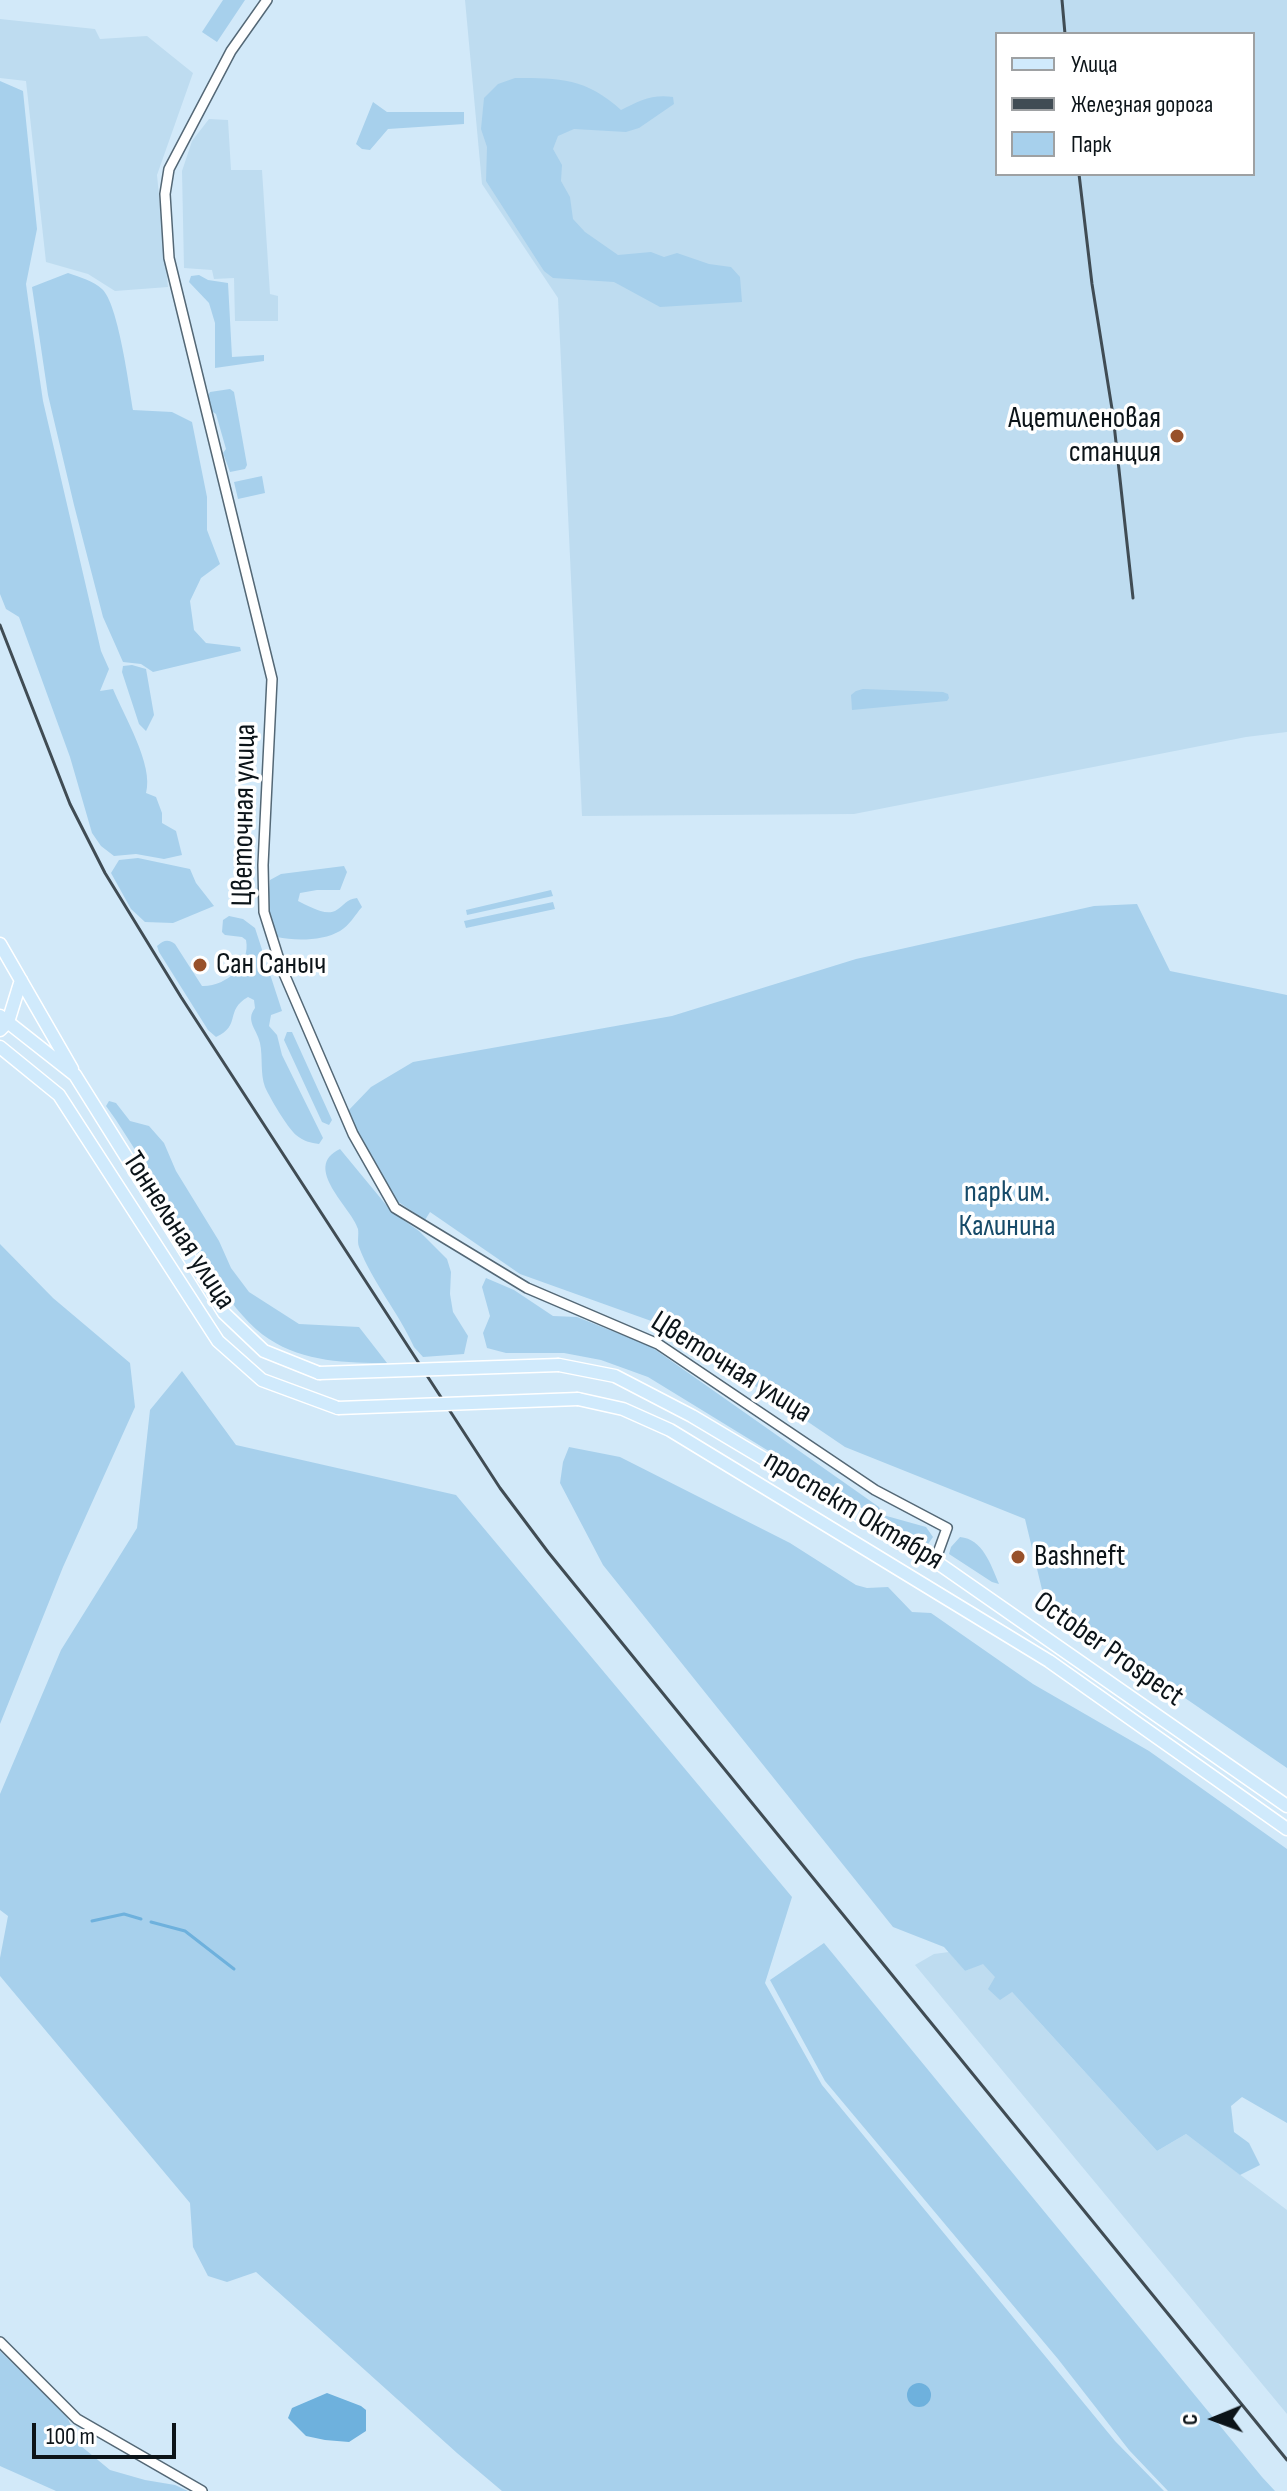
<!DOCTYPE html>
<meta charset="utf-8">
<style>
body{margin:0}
#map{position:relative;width:1287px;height:2491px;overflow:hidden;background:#d2e9f9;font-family:"Sofia Sans Condensed",sans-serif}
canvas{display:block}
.legend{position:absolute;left:995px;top:32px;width:260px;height:144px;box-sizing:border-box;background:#fff;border:2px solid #9ea1a3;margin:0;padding:10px 14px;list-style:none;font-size:24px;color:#0c1419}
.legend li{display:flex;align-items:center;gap:16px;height:40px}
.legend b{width:40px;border:2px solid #9ea1a3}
.north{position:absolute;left:1175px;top:2379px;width:80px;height:80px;-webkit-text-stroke:6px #fff;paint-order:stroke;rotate:269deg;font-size:22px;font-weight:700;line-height:32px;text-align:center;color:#0c1419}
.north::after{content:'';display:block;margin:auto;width:28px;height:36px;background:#0c1419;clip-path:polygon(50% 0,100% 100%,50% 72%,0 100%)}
.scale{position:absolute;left:32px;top:2423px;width:144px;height:36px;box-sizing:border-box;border:4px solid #0c1419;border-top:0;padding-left:10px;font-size:24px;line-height:28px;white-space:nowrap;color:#0c1419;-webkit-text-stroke:6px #fff;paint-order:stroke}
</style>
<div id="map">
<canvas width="1287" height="2491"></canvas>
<ul class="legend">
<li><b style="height:10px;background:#d0eafc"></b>Улица</li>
<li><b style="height:10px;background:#404c54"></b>Железная дорога</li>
<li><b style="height:22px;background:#a7d0ec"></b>Парк</li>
</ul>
<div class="north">С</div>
<div class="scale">100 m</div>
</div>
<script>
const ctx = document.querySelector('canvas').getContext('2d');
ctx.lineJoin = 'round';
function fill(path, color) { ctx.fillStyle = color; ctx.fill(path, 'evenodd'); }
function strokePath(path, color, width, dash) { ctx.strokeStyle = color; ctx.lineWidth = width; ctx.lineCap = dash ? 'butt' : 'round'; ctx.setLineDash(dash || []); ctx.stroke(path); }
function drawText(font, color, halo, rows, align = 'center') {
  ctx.font = font + ' "Sofia Sans Condensed",sans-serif'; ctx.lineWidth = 7; ctx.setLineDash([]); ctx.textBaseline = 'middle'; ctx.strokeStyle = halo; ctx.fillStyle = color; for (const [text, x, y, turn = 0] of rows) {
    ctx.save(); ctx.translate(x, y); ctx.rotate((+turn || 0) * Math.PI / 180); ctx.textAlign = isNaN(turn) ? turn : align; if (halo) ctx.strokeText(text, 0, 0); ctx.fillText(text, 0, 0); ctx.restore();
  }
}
const built = new Path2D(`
 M465 0H1287V732L1246 737 854 814 582 816 558 298 482 184ZM997 34H1253V174H997Z
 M0 19 95 29 100 39 147 36 193 73 157 175 168 287 115 291 88 274 46 262 26 81 0 78Z
 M209 119 228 120 231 170H262L270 294 278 296V321H235L234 278 214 279 212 270 184 268 182 171 192 141Z
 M949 1952 965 1971 983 1963 1012 1992 1157 2151 1186 2134 1287 2210V2414L915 1965 934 1954Z`);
const green = new Path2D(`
 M223 0H245L217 42 202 32Z
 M515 78C560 78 586 78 621 110 639 101 652 94 673 97L674 104 639 128 626 132 574 129 558 136 553 149 562 165 561 181 570 197 573 219 585 232 618 255 651 252 664 257 677 253 709 264 731 267 740 277 742 302 660 307 614 282 553 278 544 271 486 181 487 147 481 129 484 98 498 84Z
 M0 81 23 91 37 229 26 284 29 306 43 401 101 651 109 669 100 691 113 689C124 716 154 765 146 793L156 797 162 813V823L176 831 182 855 164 859 136 854 114 856 101 846 92 833 70 757 19 617 6 609 0 594Z
 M373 102 387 112H464V124L388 129 370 150 362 149 356 144Z
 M68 273C79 277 94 281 102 289 118 303 129 386 133 410L172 412 192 422 207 497V530L220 564 201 578 190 601 194 630 206 643 240 647 241 651 153 672 141 664 123 662 103 617 74 505 48 395 32 287Z
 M199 275 208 280 228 283 232 357 264 355V361L215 368V323L209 303 189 282 191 276Z
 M230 389 234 392 247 465 245 469 230 472 223 453 226 449 216 414 211 411 208 396 210 392Z
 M262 476 265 493 238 499 234 482Z
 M132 665 146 669 154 715 146 731 139 724 122 672 123 666Z
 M863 689 943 692 948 694 949 698 947 701 852 710 851 695 856 691Z
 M138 858 190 869 196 883 214 906 173 923 145 922 131 909 111 873 119 860Z
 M344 866 347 872 340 890H317L300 893 298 901C307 905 324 916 335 911 344 906 346 899 357 898L362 907C355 915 349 926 340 931 323 941 295 941 277 937L268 907 270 880 281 874Z
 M551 890 553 896 467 915 466 910Z
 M553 902 555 909 466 928 464 921Z
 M1137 904 1170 971 1287 995V1768L1045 1602 1025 1519 845 1447 668 1327 520 1274 430 1212 425 1220 397 1201 347 1112 371 1087 413 1062 672 1016 856 959 1094 906Z
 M229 916 243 919 255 928 282 1011 271 1015 269 1026 277 1035 282 1055 323 1138 319 1144C311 1143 303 1141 296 1135 287 1127 270 1098 265 1087 260 1073 263 1057 260 1043 257 1029 245 1021 255 1008L254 1000 248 997C224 1011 242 1025 216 1037L208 1030 159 952 157 946C164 940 168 939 175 944L202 986C226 987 251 964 246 940L242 937 225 935 222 932 223 920Z
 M287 1032H292L332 1120 329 1125 322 1122 284 1040Z
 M109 1101 116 1103 130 1121 149 1126 164 1143 176 1171 219 1241 231 1268 249 1292 299 1324 359 1327 387 1363C347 1363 304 1362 269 1339 233 1316 200 1255 177 1218 157 1185 137 1152 116 1120L106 1106Z
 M340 1149 392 1212 419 1231 447 1259 451 1272 450 1294 453 1312 468 1336 464 1354 423 1357 414 1347C399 1313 372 1282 359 1247 357 1241 359 1235 358 1229 352 1208 301 1167 340 1149Z
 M0 1244 53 1298 130 1363 135 1407 63 1567 0 1724Z
 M486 1278 514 1290 553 1316 577 1317 650 1346 879 1507 883 1515 926 1527 933 1537 928 1544 878 1518 648 1377 601 1360 564 1353H506L487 1348 483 1333 490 1316 482 1287Z
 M182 1371 236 1445 456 1495 792 1897 765 1983 822 2085 1115 2441 1164 2491H502L457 2453 256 2272 227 2282 208 2276 193 2247 190 2203 0 1976V1958L8 1916 0 1910V1794L61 1650 137 1528 150 1410Z
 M569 1447 620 1457 790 1543 856 1585 867 1588 888 1587 912 1612 931 1613 1033 1684 1149 1751 1287 1849V2123L1242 2097 1231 2106 1234 2132 1249 2143 1260 2165 1240 2175 1186 2134 1157 2151 1012 1992 1000 2000 988 1989 995 1977 983 1964 965 1971 944 1947 893 1927 603 1565 560 1483 563 1462Z
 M960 1537C983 1539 991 1565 999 1584L992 1582 949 1554 951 1547Z
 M824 1943 1262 2477 1275 2491H1168L1129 2450 1058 2359 825 2081 770 1980Z
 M0 2351 67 2417 81 2446 110 2470 145 2480 175 2485 188 2491H56L0 2466Z`);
const water = new Path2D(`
 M907 2395a12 12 0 1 1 24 0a12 12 0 1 1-24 0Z
 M327 2393 361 2406 366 2410V2431L349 2442 325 2440 306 2436 288 2418 292 2408Z`);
const stream = new Path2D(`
 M92 1921 124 1914 141 1919
 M151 1922 185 1931 234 1969`);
const minor = new Path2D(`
 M267 0 231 51 169 169 165 194 169 258 272 679 263 865 264 912 282 969 353 1134 395 1208 527 1288 658 1344 875 1490 947 1528 935 1561
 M0 2342 77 2419 202 2491`);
const major = new Path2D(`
 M0 944 72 1069
 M0 1016 75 1075 224 1313 264 1351 319 1373
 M0 1030 8 1022 21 980
 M0 1047 59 1095 218 1341 262 1380 338 1408
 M559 1365 615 1376 692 1416 935 1561 1287 1806
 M578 1399 623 1409 670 1430 1049 1661 1287 1829`);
const rail = new Path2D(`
 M1062 0 1065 34
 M1079 174 1092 284 1113 415 1133 598
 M0 625 70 804 105 873 181 997 500 1488 548 1552 704 1744 1287 2460`);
const majorBridge = new Path2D(`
 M319 1373 559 1365
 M338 1408 578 1399`);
const markers = [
 [1177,436,8,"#98512a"],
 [200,965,8,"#98512a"],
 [1018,1557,8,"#98512a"]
];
const poiNames = [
 ["Ацетиленовая",1161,419,"right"],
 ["станция",1161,453,"right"],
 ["Сан Саныч",216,965],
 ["Bashneft",1034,1557]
];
const streetNames = [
 ["Цветочная улица",245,815,-89],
 ["Тоннельная улица",178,1231,57],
 ["Цветочная улица",731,1368,32],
 ["проспект Октября",853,1511,31],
 ["October Prospect",1108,1650,35]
];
const parkNames = [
 ["парк им.",1007,1193],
 ["Калинина",1007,1227]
];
fill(built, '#bedcf0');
fill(green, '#a7d0ec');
fill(water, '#6eb1dd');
strokePath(stream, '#6eb1dd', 3);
strokePath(minor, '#546876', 12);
strokePath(major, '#fff', 15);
strokePath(minor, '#fff', 9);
strokePath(major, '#d0eafc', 12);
strokePath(rail, '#404c54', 3);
strokePath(majorBridge, '#fff', 15, []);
strokePath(majorBridge, '#d0eafc', 12);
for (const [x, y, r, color] of markers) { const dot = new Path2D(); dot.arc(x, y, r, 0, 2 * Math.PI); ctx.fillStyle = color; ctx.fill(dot); strokePath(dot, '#fff', 3); }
drawText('30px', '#0c1419', '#fff', poiNames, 'left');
drawText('30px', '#0c1419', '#fff', streetNames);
drawText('30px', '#174b69', '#fff', parkNames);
</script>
